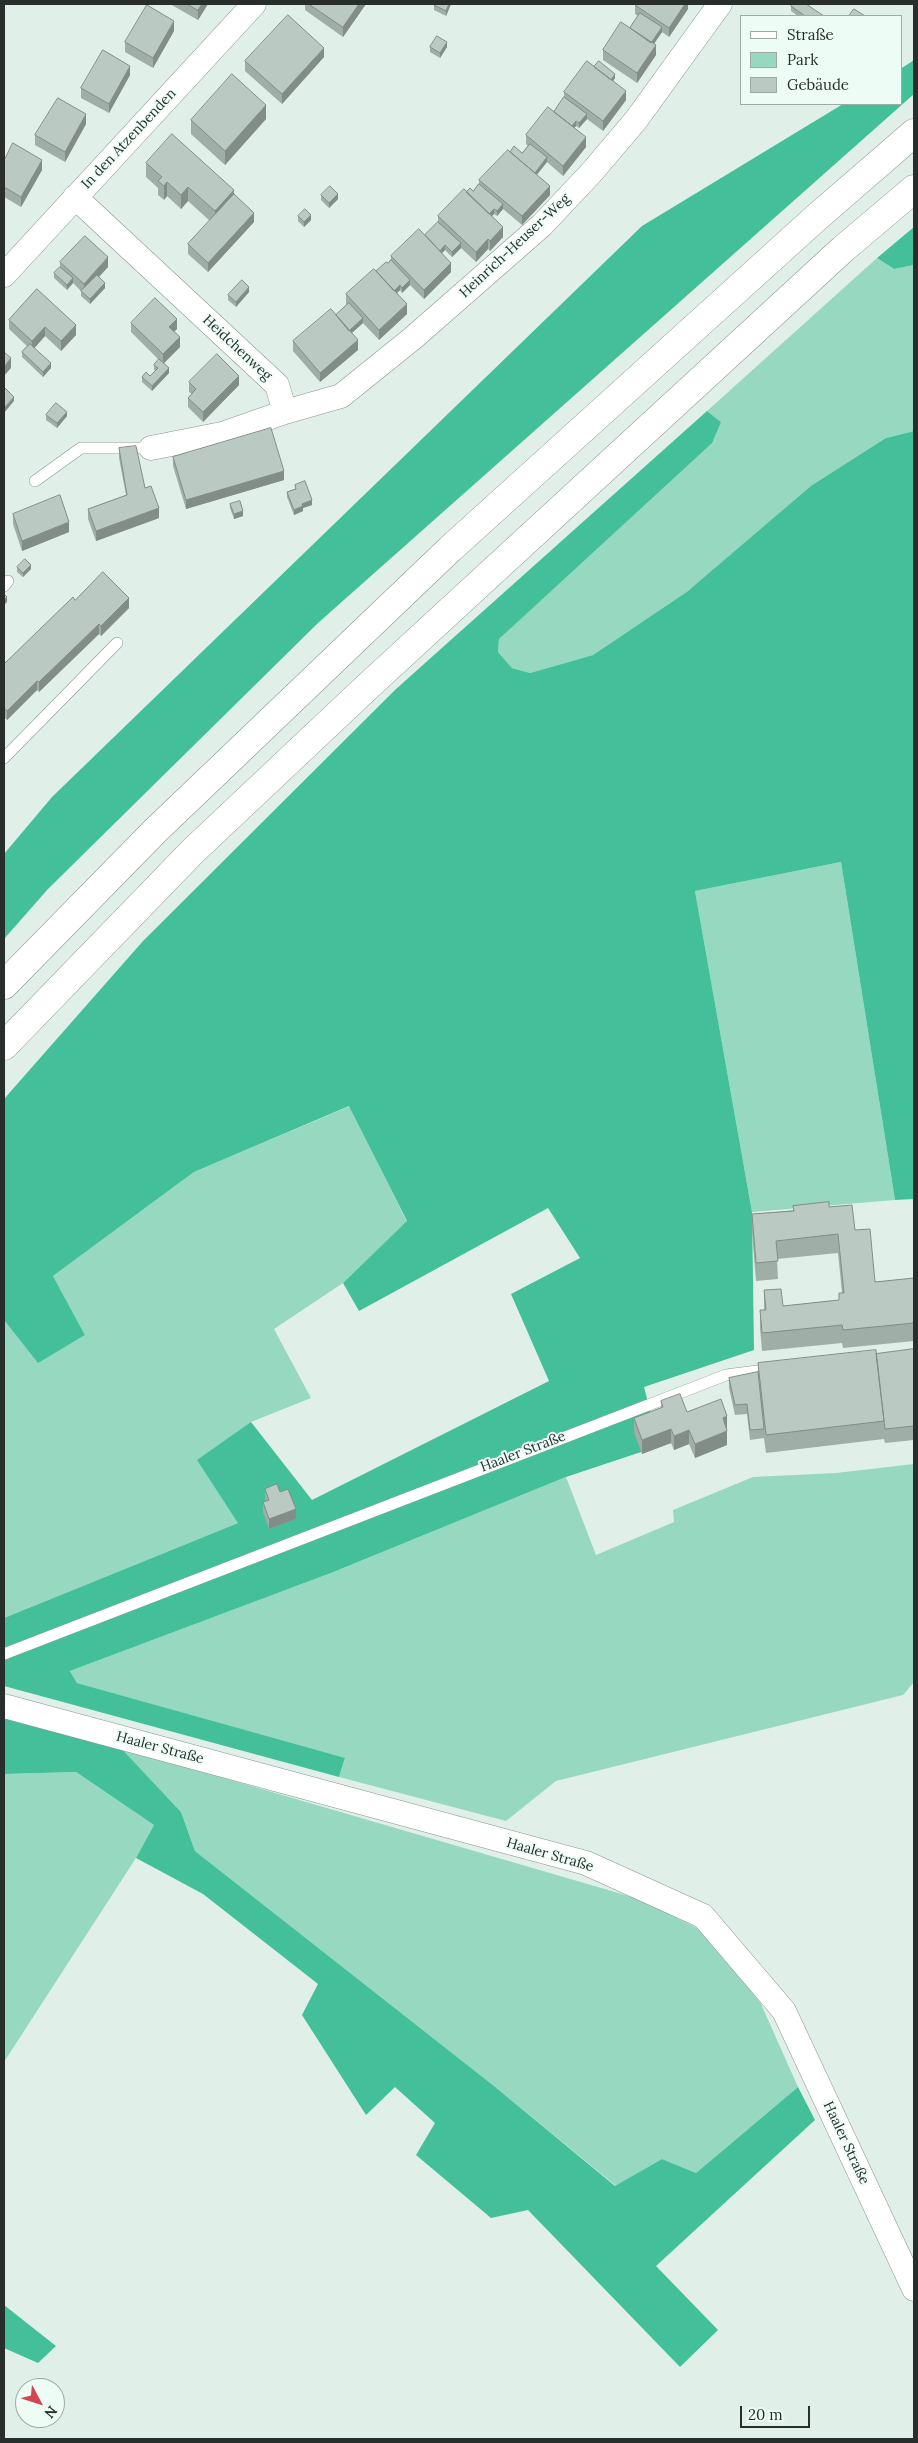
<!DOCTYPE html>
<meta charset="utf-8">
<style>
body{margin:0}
#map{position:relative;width:918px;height:2443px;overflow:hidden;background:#e0f0e9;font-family:Lora,serif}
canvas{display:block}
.frame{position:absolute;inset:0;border:5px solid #282e2c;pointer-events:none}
.legend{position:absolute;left:740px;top:15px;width:162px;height:90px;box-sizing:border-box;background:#edfdf6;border:1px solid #9eaaa5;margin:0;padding:6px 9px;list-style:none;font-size:15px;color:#282e2c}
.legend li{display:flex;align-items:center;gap:10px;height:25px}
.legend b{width:25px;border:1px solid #9eaaa5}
.north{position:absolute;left:15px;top:2378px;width:50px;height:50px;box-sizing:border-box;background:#edfdf6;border:1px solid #9eaaa5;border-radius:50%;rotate:130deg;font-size:14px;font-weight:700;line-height:20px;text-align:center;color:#282e2c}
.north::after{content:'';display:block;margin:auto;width:18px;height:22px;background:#d44451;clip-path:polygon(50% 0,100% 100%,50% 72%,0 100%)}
.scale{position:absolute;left:740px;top:2406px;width:70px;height:22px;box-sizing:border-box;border:2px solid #282e2c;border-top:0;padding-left:6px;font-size:15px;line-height:18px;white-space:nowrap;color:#282e2c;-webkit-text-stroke:4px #edfdf6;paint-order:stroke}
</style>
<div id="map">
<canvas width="918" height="2443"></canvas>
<div class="frame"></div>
<ul class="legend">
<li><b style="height:6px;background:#fff"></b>Straße</li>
<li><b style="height:14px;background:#97d9c0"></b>Park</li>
<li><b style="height:14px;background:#bacac3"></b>Gebäude</li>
</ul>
<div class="north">N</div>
<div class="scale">20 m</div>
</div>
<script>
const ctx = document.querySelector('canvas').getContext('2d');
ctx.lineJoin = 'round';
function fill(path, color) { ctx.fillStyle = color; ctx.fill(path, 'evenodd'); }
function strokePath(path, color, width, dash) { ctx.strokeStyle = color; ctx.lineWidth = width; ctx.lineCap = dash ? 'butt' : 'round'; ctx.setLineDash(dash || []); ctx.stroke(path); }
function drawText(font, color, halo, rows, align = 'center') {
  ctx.font = font + ' Lora,serif'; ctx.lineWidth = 4; ctx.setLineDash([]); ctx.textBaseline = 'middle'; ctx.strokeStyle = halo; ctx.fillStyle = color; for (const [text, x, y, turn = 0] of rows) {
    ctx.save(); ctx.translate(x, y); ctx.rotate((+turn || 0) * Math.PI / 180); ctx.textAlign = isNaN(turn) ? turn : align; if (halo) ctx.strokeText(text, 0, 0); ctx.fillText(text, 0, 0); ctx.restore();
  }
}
const green = new Path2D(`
 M877 258 894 269 914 265V431L886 438 688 591 593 655 530 673 512 668 498 652 499 639 721 422 707 411Z
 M841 862 895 1200 752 1212 695 891Z
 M350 1106 407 1222 343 1283 274 1329 311 1398 251 1422 238 1523 4 1618V1320L38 1362 85 1335 53 1276 194 1172Z
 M914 1464V1682L903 1695 556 1781 506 1821 339 1777 345 1759 77 1683 70 1671 331 1573 566 1477 596 1555 674 1522 673 1510 753 1477 836 1473Z
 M121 1748 639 1899 709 1934 761 2004 798 2087 696 2173 662 2159 616 2186 494 2086 195 1851 181 1812Z
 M76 1772 154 1825 136 1858 4 2062V1774Z`);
const forest = new Path2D(`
 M914 60V94L318 623 48 889 4 939V854L52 797 642 226 843 104H902V68Z
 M914 227V265L894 269 877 258Z
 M707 411 721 422 712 443 499 639 498 652 512 668 530 673 593 655 688 591 811 486 886 438 914 431V1199L895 1200 841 862 695 891 752 1212 754 1350 644 1387 659 1446 566 1477 331 1573 70 1671 77 1683 345 1758 339 1777 4 1686V1618L238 1523 197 1460 251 1422 312 1500 549 1381 511 1294 580 1258 548 1208 359 1311 343 1283 407 1221 349 1106 194 1172 53 1276 85 1335 38 1363 4 1320V1099L143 941 396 689Z
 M4 1712 121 1748 181 1812 195 1851 494 2086 615 2186 662 2159 696 2173 798 2087 815 2120 656 2266 718 2330 680 2367 528 2210 491 2218 416 2155 435 2123 395 2087 366 2115 302 2015 318 1984 203 1894 136 1858 154 1825 76 1772 4 1774Z
 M4 2305 56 2346 38 2363 4 2348Z`);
const lane = new Path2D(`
 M35 481 81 448H151
 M4 586 8 581
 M4 758 117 643
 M4 1654 726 1375 773 1369`);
const street = new Path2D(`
 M75 197 277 385 285 412 222 434 151 448
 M4 275 254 4
 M285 412 341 396 413 338 542 225 591 173 636 120 720 4
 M4 1706 586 1863 703 1916 784 2011 914 2289`);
const highway = new Path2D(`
 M4 985 156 830 450 549 817 217 914 133
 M4 1046 193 851 366 688 843 249 914 189`);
const wall = new Path2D(`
 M170 4H208L198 20Z
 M305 4H366L343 37 305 10Z
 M451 4 446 16 434 10V5Z
 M688 4V9L669 37 662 32 654 44 656 55 637 83 603 60V50L630 28 638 16 635 14V5Z
 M791 6 824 16H798L791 11Z
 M174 31 153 68 125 52V42Z
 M430 47H447L440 58 430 52Z
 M324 57 282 104 245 71V61Z
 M594 67 615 78 613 81 626 100 603 131 587 119 579 128 576 126 574 128 586 147 563 176 547 162 537 175 550 195 522 225 503 209 497 216 494 214 492 216 503 237 490 251 488 249 476 262 461 248 452 257 445 250 442 253 451 272 424 299 410 285 402 293 400 290 397 293 407 314 379 340 363 323 352 333 358 350 320 382 293 351V341L336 315 347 305 346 304V294L376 271 388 263 391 260V256L425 235 438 222V216L466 192 473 191 479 184V180L510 152 522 153 528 146 526 144V135L554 112 564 97V92Z
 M130 75 109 113 81 98V88Z
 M266 119 225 165 191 134V120Z
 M86 124 65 162 35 145V135Z
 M4 161 42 170 21 207 4 197Z
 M146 163 234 194 254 222 208 272 188 254V244L210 221 188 201 181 209 167 196 164 200 158 195V188L146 177Z
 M321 195 338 199 329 208 321 200Z
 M298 216 311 220 304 227 298 221Z
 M60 262 108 267 99 277 105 288 90 304 81 296V291L73 283 67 290 54 278V273L60 267Z
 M37 289 76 335 61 351 45 336 34 348 51 368 43 377 22 357V352L27 346 9 329V320Z
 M249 292 236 307 228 300V295Z
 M131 323 177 329 174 332 180 347 164 363 169 373 152 391 142 382V377L150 376 155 371 154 369V365L159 360 131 332Z
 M189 382 239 385 203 422 188 407V398L192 394 189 392Z
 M46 415 67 416 57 428 46 420Z
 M119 448 145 488 159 518 96 541 88 519V509L126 495 119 458Z
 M173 457 284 480 186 509 173 466Z
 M295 485 312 505 303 508V511L294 515 287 497V492L295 489Z
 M230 504 243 516 234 519 230 508Z
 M13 514 69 532 22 551 13 524Z
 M17 567 31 569 23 577 17 572Z
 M75 600 129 608 101 636 99 634 39 692 37 690 7 720 4 717V664Z
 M829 1207 855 1230 875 1282 914 1278V1341L843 1348 842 1343 762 1351 760 1328V1310H764V1290L783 1306 839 1300V1293H842L838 1253 777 1259 778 1279 756 1281 752 1232V1214Z
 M914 1349V1440L885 1443 884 1439 766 1453 764 1438 750 1440 747 1414 735 1415 729 1388V1378L758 1372V1363L876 1354Z
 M661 1401 687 1412 727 1416V1445L695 1458 689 1444 674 1450 671 1443 642 1454 634 1432V1418L661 1408Z
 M265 1489 280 1492 296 1519 269 1529 263 1512V1502L266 1501 265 1498Z`);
const shadedWall = new Path2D(`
 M202 4H208L198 20V10Z
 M359 4H366L343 37V27Z
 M449 4H451L446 16V11Z
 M685 4H688V9L669 37V28Z
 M174 21V31L153 68V58Z
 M662 27V32L649 51V46Z
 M447 42V47L440 58V53Z
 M656 45V55L637 83V73Z
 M324 48V57L282 104V94Z
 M130 66V75L109 113V104Z
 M615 74V78L609 88V83Z
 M626 91V100L603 131V121Z
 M266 105V119L225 165V151Z
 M86 114V124L65 162V152Z
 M587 114V119L579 128V123Z
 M576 121V126L570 133V129Z
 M586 137V147L563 176V166Z
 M547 157V162L532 180V175Z
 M42 160V170L21 207V197Z
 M167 182V196L164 200V186Z
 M550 186V195L522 225V216Z
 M188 187V201L181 209V195Z
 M234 190V204L215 225V211Z
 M338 194V199L329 208V203Z
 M503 204V209L497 216V211Z
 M494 209V214L487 221V217Z
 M254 213V222L208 272V263Z
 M311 215V220L304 227V222Z
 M503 227V237L490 251V241Z
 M488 239V249L476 262V252Z
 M461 243V248L452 257V252Z
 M445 245V250L437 258V253Z
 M108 257V267L84 293V284Z
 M451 263V272L424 299V290Z
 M73 278V283L67 290V285Z
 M410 280V285L402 293V288Z
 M105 283V288L90 304V299Z
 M400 285V290L392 298V293Z
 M249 287V292L236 307V302Z
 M407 304V314L379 340V330Z
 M363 318V323L347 337V333Z
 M177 319V329L169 336V327Z
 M76 325V335L61 351V341Z
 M45 327V336L32 351V341Z
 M180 337V347L163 364V354Z
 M358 340V350L320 382V373Z
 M11 358V368L4 376V367Z
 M51 363V368L43 377V372Z
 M169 368V373L152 391V386Z
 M239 376V385L203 422V412Z
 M14 397V401L4 413V408Z
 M67 412V416L57 428V423Z
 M284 471V480L186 509V500Z
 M312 500V505L303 508V511L294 515V510L302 504Z
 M159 508V518L96 541V531Z
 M243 511V516L234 519V514Z
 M69 522V532L22 551V541Z
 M31 565V569L23 577V573Z
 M7 597V602L4 605V600Z
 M129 598V608L101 636V626Z
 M99 624V634L39 692V682Z
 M37 681V690L7 720V711Z
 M727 1416V1430L723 1418Z
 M671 1429V1443L642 1454V1440Z
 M689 1430V1444L674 1450V1436Z
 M727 1431V1445L695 1458V1444Z
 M296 1509V1519L269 1529V1519Z`);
const building = new Path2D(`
 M187 4H202L198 10Z
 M309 4H359L343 27Z
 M434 4H449L446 11 434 5Z
 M635 4H685L669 28 635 5Z
 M792 4H806L824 16H805L791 6Z
 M147 5 174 21 153 58 125 42Z
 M854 9 865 16H849Z
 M640 13 662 27 651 43 630 28Z
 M288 15 324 48 282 94 245 61Z
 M621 22 656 45 637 73 603 50Z
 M437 36 447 42 440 53 430 47Z
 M103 50 130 66 109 104 81 88Z
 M587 61 626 91 603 121 564 92Z
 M599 61 615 74 611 80 594 67Z
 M232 74 266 105 225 151 191 120Z
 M564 97 587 114 579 123 576 121 572 126 554 112Z
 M58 98 86 114 65 152 35 135Z
 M548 107 586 137 563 166 526 135Z
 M172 134 234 190 215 211 188 187 181 195 167 182 164 186 158 181 162 177 146 163Z
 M13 143 42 160 21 197 4 187V161Z
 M530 144 547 157 535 173 510 152 514 146 522 153Z
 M508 150 550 186 522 216 479 180Z
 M479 184 503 204 497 211 494 209 489 214 466 192 470 188 473 191Z
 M330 186 338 194 329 203 321 195Z
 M464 189 503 227 490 241 488 239 476 252 438 216Z
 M234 194 254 213 208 263 188 244Z
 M305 209 311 215 304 222 298 216Z
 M438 222 461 243 452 252 445 245 440 251 425 235Z
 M419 229 451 263 424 290 391 256Z
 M85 236 108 257 84 284 60 262Z
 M391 260 410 280 402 288 400 285 394 291 376 271 386 262 388 263Z
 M60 267 73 278 67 285 54 273Z
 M374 269 407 304 379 330 346 294Z
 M97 275 105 283 90 299 81 291Z
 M242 280 249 287 236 302 228 295Z
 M37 289 76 325 61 341 45 327 32 341 9 320Z
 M155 298 177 319 169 327 180 337 163 354 131 323Z
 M349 303 363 318 349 331 336 315Z
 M331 309 358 340 320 373 293 341Z
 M30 344 51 363 43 372 22 352Z
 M4 352 11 358 4 367Z
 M217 354 239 376 203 412 188 398 196 389 189 382Z
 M159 359 169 368 152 386 142 377 146 372 150 376 158 368 154 365Z
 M4 387 14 397 4 408Z
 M56 403 67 412 57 423 46 415Z
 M271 428 284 471 186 500 173 457Z
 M136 446 145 488 151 486 159 508 96 531 88 509 127 495 119 448Z
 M305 481 312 500 302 504 303 506 294 510 287 492 296 489 295 485Z
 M60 495 69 522 22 541 13 514Z
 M240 501 243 511 234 514 230 504Z
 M25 559 31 565 23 573 17 567Z
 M103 572 129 598 101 626 99 624 39 682 37 681 7 711 4 708V664L73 597 75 600Z
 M4 594 7 597 4 600Z
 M829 1202V1207L852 1205 855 1230 870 1229 875 1282 914 1278V1323L843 1330 842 1325 762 1333 760 1310H766L764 1290 781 1289 783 1306 839 1300V1293H844L838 1234 776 1241 778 1261 756 1263 752 1214 794 1211 793 1206Z
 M914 1349V1426L885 1429 876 1354Z
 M876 1350 884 1421 766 1435 758 1363Z
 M758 1372 764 1429 750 1430 747 1404 735 1405 729 1378Z
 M680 1394 687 1412 721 1399 727 1416 723 1418 727 1431 695 1444 689 1430 674 1436 671 1429 642 1440 634 1418 663 1407 661 1401Z
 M277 1484 280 1492 288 1489 296 1509 269 1519 263 1502 269 1500 265 1489Z`);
const streetNames = [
 ["In den Atzenbenden",129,139,-47],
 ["Heinrich-Heuser-Weg",515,246,-43],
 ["Heidchenweg",237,348,43],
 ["Haaler Straße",523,1452,-21],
 ["Haaler Straße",160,1748,15],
 ["Haaler Straße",550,1855,16],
 ["Haaler Straße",846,2143,65]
];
fill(green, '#97d9c0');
fill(forest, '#43c09a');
strokePath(lane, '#879690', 12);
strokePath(street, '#879690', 25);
strokePath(highway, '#879690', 29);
strokePath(lane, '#fff', 11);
strokePath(street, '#fff', 24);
strokePath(highway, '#fff', 28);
fill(wall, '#a0aea8');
fill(shadedWall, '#828d88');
fill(building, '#bacac3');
strokePath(building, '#828d88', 1);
drawText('14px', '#282e2c', '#edfdf6', streetNames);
</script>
